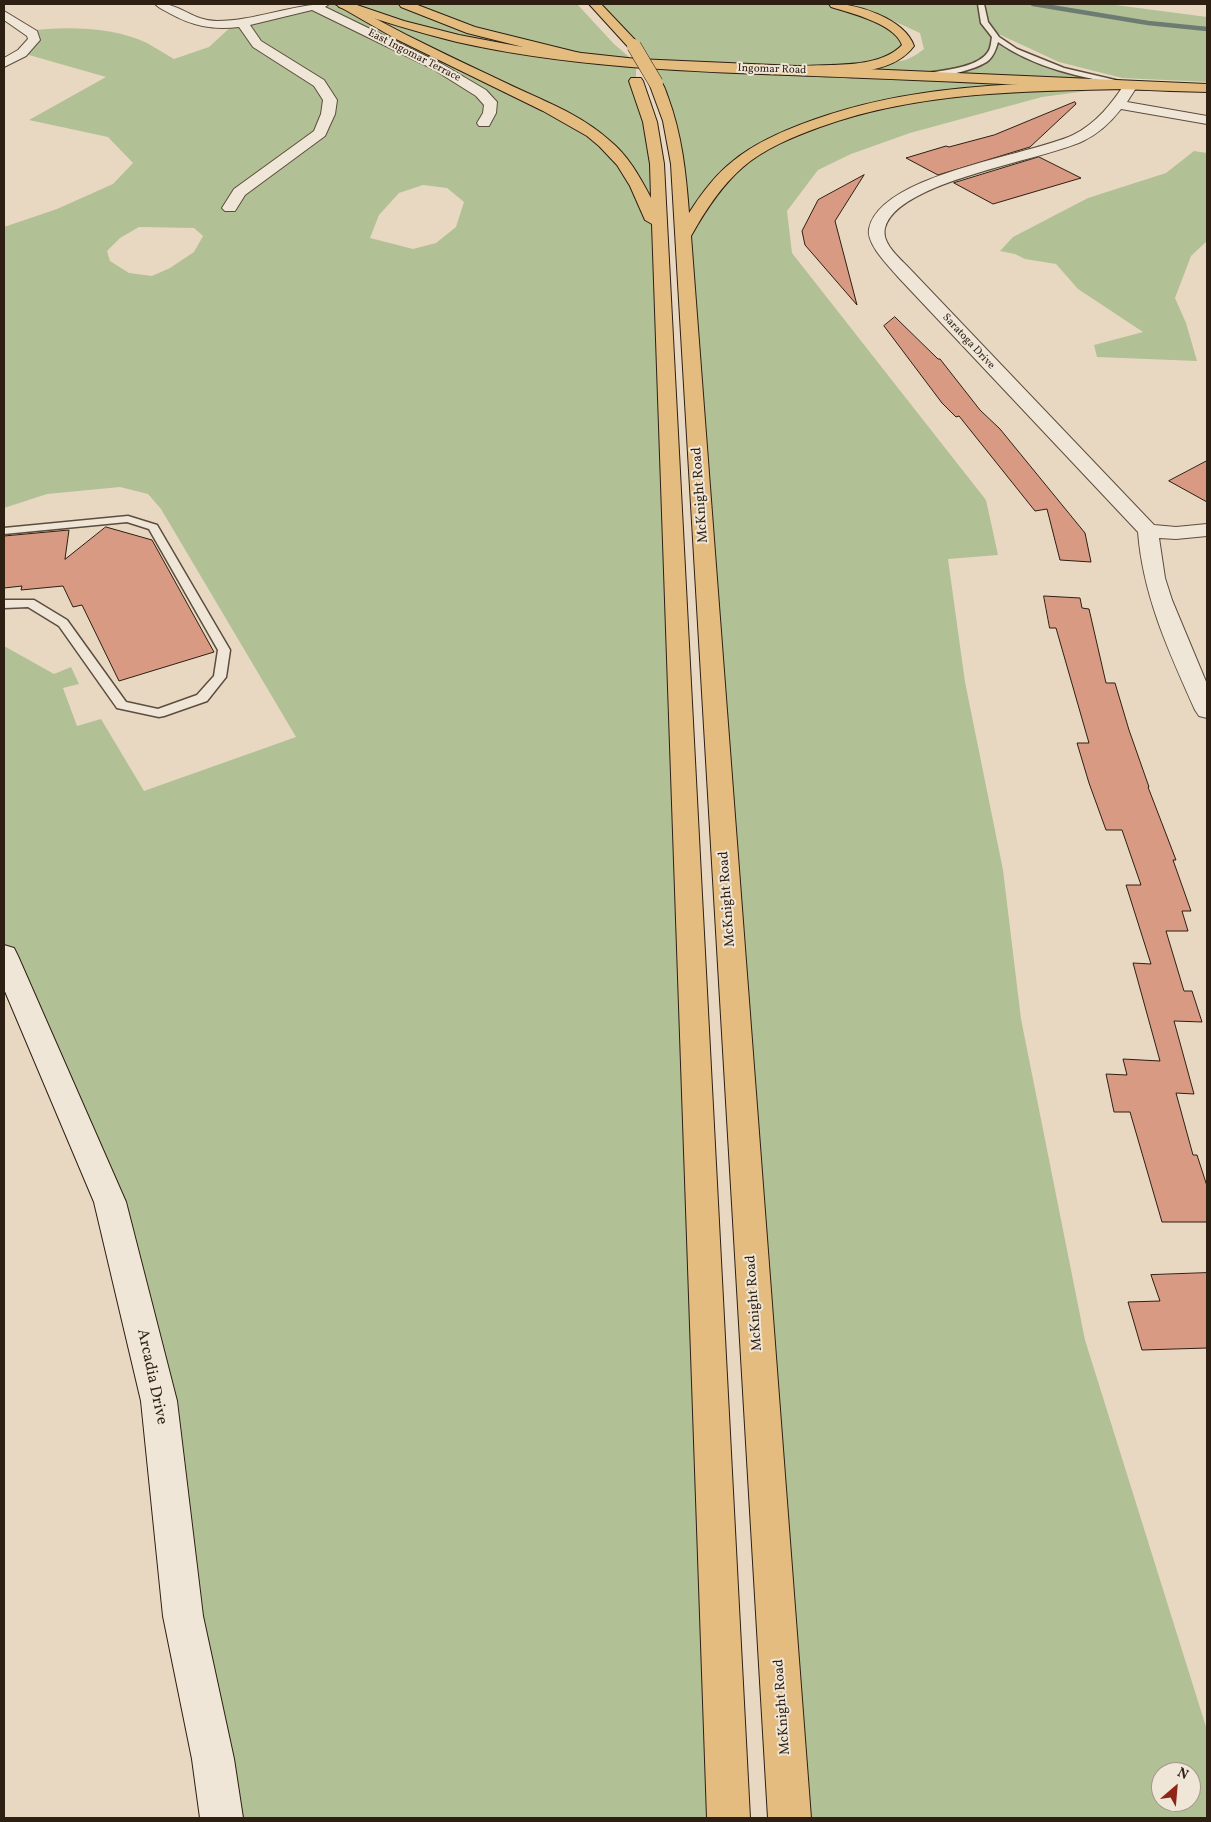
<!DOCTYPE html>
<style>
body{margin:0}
#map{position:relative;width:1211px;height:1822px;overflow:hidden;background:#e8d8c1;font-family:Vollkorn,serif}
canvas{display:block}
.frame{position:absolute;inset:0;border:5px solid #2d1f12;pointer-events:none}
.north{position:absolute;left:1151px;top:1762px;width:50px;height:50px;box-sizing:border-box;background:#f0e6d7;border:1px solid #a29688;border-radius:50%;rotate:27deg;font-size:14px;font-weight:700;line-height:20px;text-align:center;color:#2d1f12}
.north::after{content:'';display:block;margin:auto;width:18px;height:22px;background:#8f2418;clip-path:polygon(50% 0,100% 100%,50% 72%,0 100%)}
</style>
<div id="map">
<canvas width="1211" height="1822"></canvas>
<div class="frame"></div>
<div class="north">N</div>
</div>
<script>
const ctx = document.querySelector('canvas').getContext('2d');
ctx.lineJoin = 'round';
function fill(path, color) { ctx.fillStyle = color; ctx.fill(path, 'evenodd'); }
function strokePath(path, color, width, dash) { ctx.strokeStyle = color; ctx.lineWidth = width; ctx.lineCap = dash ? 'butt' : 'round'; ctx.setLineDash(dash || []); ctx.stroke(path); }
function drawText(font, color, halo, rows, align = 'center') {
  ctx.font = font + ' Vollkorn,serif'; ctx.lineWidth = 4; ctx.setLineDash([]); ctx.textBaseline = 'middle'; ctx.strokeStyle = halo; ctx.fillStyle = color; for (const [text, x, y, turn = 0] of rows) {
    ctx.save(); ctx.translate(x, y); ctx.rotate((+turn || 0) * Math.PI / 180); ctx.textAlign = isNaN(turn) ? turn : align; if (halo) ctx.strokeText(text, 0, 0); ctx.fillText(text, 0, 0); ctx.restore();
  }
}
const green = new Path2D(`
 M323 4H577L614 44 635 62 634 46 604 12 602 4H835L867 15 908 42 889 61C904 63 912 58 924 49L920 33 874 12 851 4H1108L1207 17V82L1122 78 1059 62 994 32 995 37 1040 63 1131 85 1042 97 910 133 851 154 818 170 787 211 792 253 986 500 998 555 948 559 965 682 1003 870 1021 1019 1085 1340 1207 1730V1818H790L678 164 656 83 636 64V81L657 164 729 1818H222L213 1759 110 1202 4 956V646L54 674 71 667 79 684 63 688 77 726 101 719 144 791 296 737 161 509 148 494 120 487 47 494 4 508V227L57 209 113 184 133 163 108 137 29 120 106 77 22 53 30 47 29 31C64 26 114 27 147 43 156 48 165 54 174 59L209 47 234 24ZM423 185 447 188 464 202 456 227 436 243 413 249 370 238 379 215 399 193ZM139 227 194 228 203 236 194 252 170 268 152 276 129 273 110 261 107 251 120 238ZM1161 1772H1191V1802H1161Z
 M1194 151 1207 153V241L1191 256 1175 298 1186 323 1197 361 1097 357 1094 345 1143 332 1078 289 1056 264 1025 259 1015 254 1000 251 1013 237 1088 198 1166 173Z`);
const stream = new Path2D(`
 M1033 4 1148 23 1207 29`);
const building = new Path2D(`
 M1075 102 1076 104 1030 147 938 175 906 158 946 146 949 147 994 135Z
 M1039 157 1081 178 993 204 954 183Z
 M864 175 835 221 857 305 805 245 802 231 818 200Z
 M895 317 938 359H940L980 410 1000 429 1085 533 1091 562 1060 560 1047 509 1035 511 959 416 956 417 942 403 884 326Z
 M1207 461V502L1169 481Z
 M106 527 152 540 214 652 119 681 82 605 73 607 63 586 21 590 22 586 4 588V536L69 530 65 559Z
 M1044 596 1080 598 1082 608 1089 609 1106 683H1115L1129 730 1149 787H1148L1176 860H1173L1191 911H1182L1188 931H1166L1184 991H1192L1202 1022 1174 1021 1194 1094 1176 1093 1193 1155H1197L1207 1186V1222H1162L1130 1112H1114L1106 1074 1127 1075 1123 1059 1160 1061 1133 963 1151 964 1126 885H1141L1122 830H1106L1089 783 1077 743H1089L1056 628H1050Z
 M1207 1273V1348L1142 1350 1128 1302 1160 1301 1151 1275Z`);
const lane = new Path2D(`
 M978 4H984L988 22 999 37 1017 49 1064 68 1128 83 1124 85C1080 77 1035 68 998 42 996 49 994 55 989 60 976 71 933 79 916 78V74H919C937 71 977 69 988 52 991 48 991 42 992 37L981 23Z
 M128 516 157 525 230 650 226 677 207 701 164 716 159 717 117 708 59 626 28 607 4 608V600H34L67 620 126 702 158 709 197 695 214 676 218 650 149 529 127 522 4 534V528Z`);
const street = new Path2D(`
 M155 4C180 2 191 21 217 21 256 21 291 4 329 4L325 7 442 64 486 90 497 102 496 113 489 126H479L477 123 483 113 484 105 476 96 433 69 312 10 250 25 261 41 324 80 337 100 335 114 325 136 245 195 235 211H225L222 208 234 189 314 131 321 114 323 100 314 86 253 47 239 27C212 30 192 26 169 13 164 10 159 8 155 4Z
 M4 11 37 31 40 40 26 56 4 67V58L18 50 28 39 27 36 4 20Z
 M1131 81 1138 85 1127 102 1207 116V124L1121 109C1111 122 1098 134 1083 141 1041 161 897 181 885 228 881 244 901 259 910 269L1154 525 1176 527 1207 524V536L1176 539 1159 538 1165 578 1172 600 1207 684V718L1199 716 1195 710C1169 652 1143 596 1138 532L898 277C889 266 866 244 869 229 880 174 1028 156 1073 135 1097 123 1112 103 1126 82Z`);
const secondary = new Path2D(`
 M4 945 14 948 18 956 126 1202 177 1401 203 1616 234 1759 243 1818H200L192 1759 163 1616 141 1401 94 1202 4 989Z`);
const primary = new Path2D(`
 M337 4H354L404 21 459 35 517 46 637 59 1207 84V92C1093 89 978 82 864 78 729 72 590 72 457 42 417 32 378 20 339 7Z`);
const highway = new Path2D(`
 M335 4H349C400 33 453 58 506 83 541 100 579 113 609 140 628 155 640 177 651 198L650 164 643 122 629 81 631 78H641L643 81 657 122 664 164 750 1818H707L652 224 645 220 630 186 617 165 599 146 587 136 543 111 396 39Z
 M399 4H415L475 27 580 53 581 56 575 60 467 33 401 7Z
 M589 4H601L638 43 640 46 638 49H630Z
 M829 4C855 2 905 19 914 46 894 73 852 73 821 74 811 74 800 76 790 74L788 71C799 58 873 76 902 45 895 24 851 13 831 7Z
 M656 79C664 81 665 90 668 97 682 135 686 173 689 213 701 194 715 175 733 161 756 142 785 130 813 120 915 83 1024 83 1131 81L1138 85 1131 89C1026 91 920 91 820 127 793 137 765 148 743 167 721 186 705 211 691 236L811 1818H768L671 164 663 121 649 83Z`);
const highwayBridge = new Path2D(`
 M634 46 656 83`);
const farStreetnames = [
 ["East Ingomar Terrace",414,56,27],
 ["Ingomar Road",772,70,2],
 ["Saratoga Drive",968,342,47]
];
const streetNames = [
 ["McKnight Road",701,495,-94],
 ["McKnight Road",728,899,-94],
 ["McKnight Road",755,1303,-94],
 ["McKnight Road",783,1707,-94]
];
const nearStreetnames = [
 ["Arcadia Drive",151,1377,78]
];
fill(green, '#b2c096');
strokePath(stream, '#6d7c73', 4.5);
fill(building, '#d89a83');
strokePath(building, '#2d1f12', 1);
strokePath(lane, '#5c4d3e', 3);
strokePath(street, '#5c4d3e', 2);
strokePath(secondary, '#2d1f12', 2);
strokePath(primary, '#2d1f12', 2);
strokePath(highway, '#2d1f12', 2);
fill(lane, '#f0e6d7');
fill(street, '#f0e6d7');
fill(secondary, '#f0e6d7');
fill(primary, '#e4bc80');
fill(highway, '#e4bc80');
strokePath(highwayBridge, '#2d1f12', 15, []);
strokePath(highwayBridge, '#e4bc80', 14);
drawText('11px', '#2d1f12', '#f0e6d7', farStreetnames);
drawText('14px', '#2d1f12', '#f0e6d7', streetNames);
drawText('16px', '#2d1f12', '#f0e6d7', nearStreetnames);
</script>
